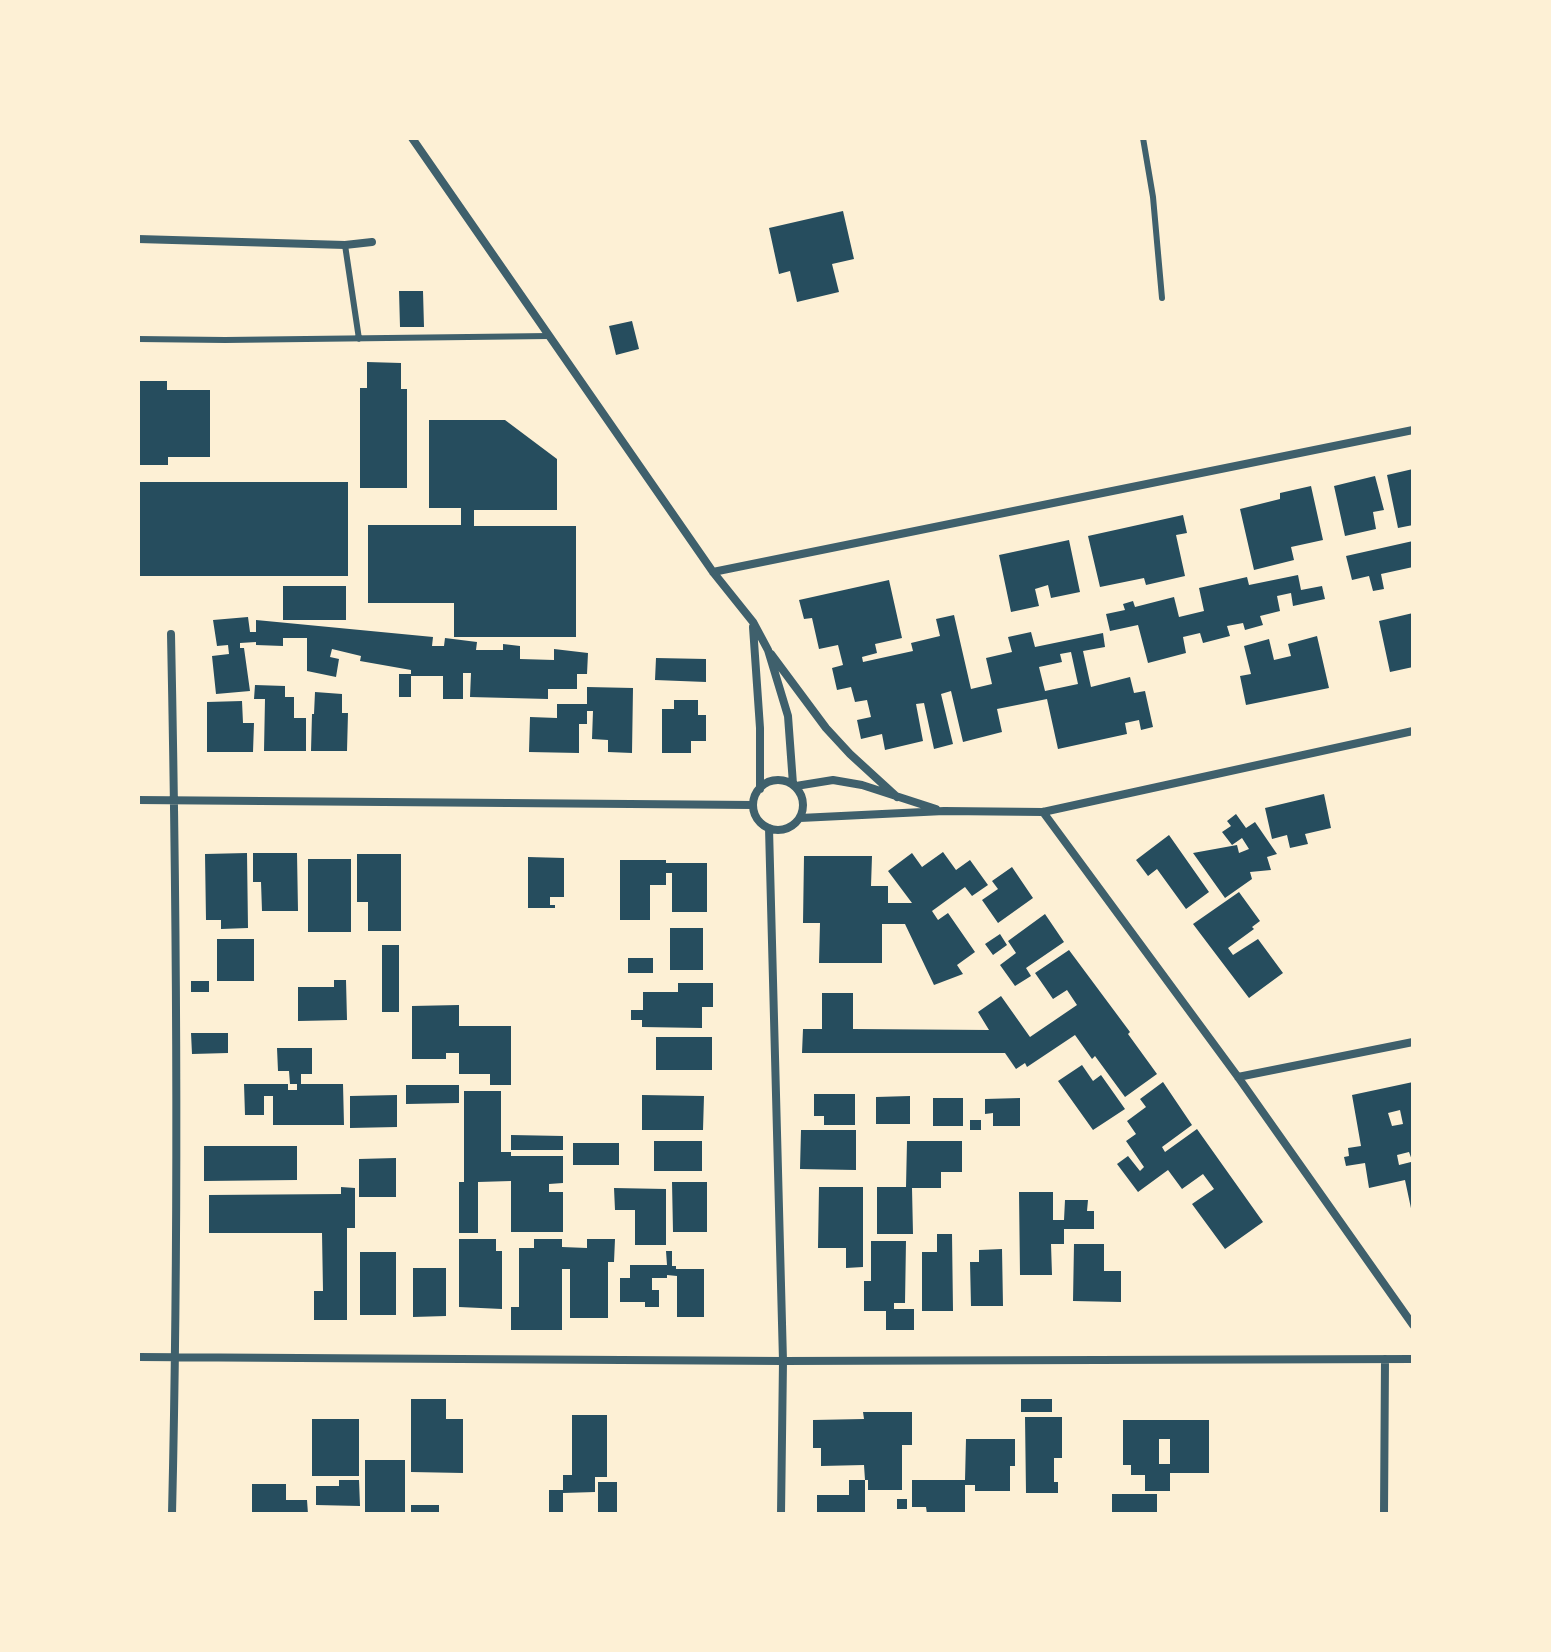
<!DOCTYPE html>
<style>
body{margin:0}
#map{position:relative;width:1551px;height:1652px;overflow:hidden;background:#fdf0d5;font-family:"Asap Condensed",sans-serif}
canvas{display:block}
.frame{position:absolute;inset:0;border:140px solid #fdf0d5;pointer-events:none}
</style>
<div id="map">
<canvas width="1551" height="1652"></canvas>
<div class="frame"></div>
</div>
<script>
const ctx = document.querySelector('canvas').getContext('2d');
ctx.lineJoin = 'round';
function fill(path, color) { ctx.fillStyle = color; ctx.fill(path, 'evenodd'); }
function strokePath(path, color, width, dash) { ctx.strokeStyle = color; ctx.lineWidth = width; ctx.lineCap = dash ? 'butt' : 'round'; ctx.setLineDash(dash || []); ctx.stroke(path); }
const building = new Path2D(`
 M843 211 854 259 832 264 839 292 797 302 790 271 779 274 769 228Z
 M399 291H423L424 327H400Z
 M632 321 639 349 616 355 609 326Z
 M367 362 401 363V389H407V488H360V388H367Z
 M138 381H167V390H210V457H168V465H138Z
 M429 420H505L557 459V510H474V526H576V637H454V603H368V525H461V508H429Z
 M1413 469V525L1398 528 1387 475Z
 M1375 476 1384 510 1373 512 1376 529 1345 536 1334 486Z
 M138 482H348V576H138Z
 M1311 486 1323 540 1291 547 1294 560 1254 570 1240 509 1280 499V493Z
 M1183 515 1187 533 1176 535 1185 576 1146 585 1144 578 1100 587 1088 536Z
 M1069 540 1080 592 1051 598 1048 585 1035 589 1039 606 1011 612 999 555Z
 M1413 541V567L1381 574 1384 589 1373 591 1369 576 1352 580 1346 556Z
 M1298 575 1301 590 1322 586 1325 599 1293 606 1291 593 1277 596 1280 611 1260 616 1263 625 1245 630 1243 623 1227 626 1230 636 1203 643 1200 633 1183 637 1186 653 1148 663 1138 625 1110 631 1106 614 1125 610 1123 604 1133 601 1135 607 1174 597 1179 617 1204 611 1199 588 1247 577 1249 585Z
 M889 580 902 638 875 644 877 653 862 657 863 662 913 651 911 643 940 636 936 619 954 615 971 689 992 684 986 658 1012 652 1008 637 1031 632 1035 647 1103 633 1105 647 1083 651 1091 687 1130 677 1134 693 1145 691 1153 727 1141 730 1139 720 1125 723 1127 734 1058 749 1047 699 997 709 1002 732 963 742 951 691 941 694 953 744 934 749 924 703 916 704 923 741 885 750 882 734 861 739 857 720 871 717 867 700 855 702 851 687 837 690 832 668 843 665 838 645 819 649 812 618 804 619 799 600ZM1071 652 1078 684 1045 691 1039 667 1062 662 1060 654Z
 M283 586H346V620H283Z
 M1413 613V667L1390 672 1379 621Z
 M248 617 250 632H256V620L433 637 432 646H444L445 638 477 642 476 650H503V644L520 646V659L554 660V649L588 653 587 674H577V689H548V699L470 697 471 673H463V699H443V676H411V674V697H399V674H411V670L360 661 361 656 332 649 330 657 339 659 336 677 307 671V638H283V646L256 645V642L240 643V648H244L250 691 216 694 212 656 229 654 228 645 217 646 213 620Z
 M1317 636 1329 688 1246 705 1240 676 1251 674 1244 646 1269 639 1274 660 1291 656 1288 644Z
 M656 658 706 659V682L655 680Z
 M255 685 285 686V697H294V718H306V751H264L265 699H254Z
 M587 687 633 688 632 753 608 752V740L592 739 593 711H587V724H579V753L529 752 530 717 557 718V704H587Z
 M315 692 342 694V713H348L347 751H311L312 714H314Z
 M674 700H698V715H706V741H691V753H662V709H674Z
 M242 701 243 723H254L253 752H207V702Z
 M1324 794 1331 828 1305 834 1308 844 1290 848 1287 835 1272 839 1265 808Z
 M1236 814 1246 828 1255 822 1277 854 1267 857 1271 870 1250 872 1252 879 1225 898 1193 853 1237 845 1239 853 1249 849 1242 838 1232 845 1222 832 1231 826 1227 821Z
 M1169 835 1209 892 1186 909 1157 869 1148 876 1136 860Z
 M943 852 956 870 970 860 988 885 972 896 965 887 932 911 938 920 948 913 975 952 957 965 963 974 934 985 905 924H882V963H819L820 923H803L804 856H872L871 886H888V903H912L888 871 912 853 922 867Z
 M247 853 248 928 221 929V920H206L205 854Z
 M253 853H297L298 911H262L261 882H253Z
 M357 854H401V931H368V902H357Z
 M528 857 564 858V897H550V905H555V908H528Z
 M308 859H351V932H308Z
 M620 860H666V863H707V912H672V873H666V885H650V920H620Z
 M1012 867 1033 898 998 923 982 900 998 889 992 881Z
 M1239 892 1260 921 1252 927 1254 929 1228 948 1233 955 1258 939 1283 973 1249 998 1193 924Z
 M1045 914 1064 942 1026 968 1031 976 1015 986 1000 965 1016 953 1008 941Z
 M670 928H703V970H670Z
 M1000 934 1007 945 993 955 985 944Z
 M217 939H254V981H217Z
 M382 945H399V1012H382Z
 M1069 950 1130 1032 1128 1034 1157 1074 1125 1097 1095 1056 1092 1059 1075 1035 1027 1067 1025 1063 1016 1069 1005 1053H802L803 1029H822V993H853V1029L989 1030 978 1012 1001 996 1030 1037 1077 1005 1067 990 1053 999 1035 973Z
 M628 958H653V973H628Z
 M334 980H346L347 1020 298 1021V987H334Z
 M191 981H209V992H191Z
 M678 983H713V1007H702V1028L642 1027V1020H631V1010H643V992H678Z
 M459 1005V1026H511V1085H490V1074H459V1053H446V1059H412V1006Z
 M191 1033H228V1053L192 1054Z
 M656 1037H712V1070H656Z
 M277 1048H312V1074H301V1084H343L344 1125H273V1096H264V1115H245L244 1084H288V1090H297V1084H290L289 1071H278Z
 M1082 1065 1093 1081 1101 1075 1125 1109 1093 1130 1058 1081Z
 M1163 1082 1192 1125 1162 1147 1165 1152 1197 1129 1263 1222 1225 1249 1192 1204 1214 1189 1203 1174 1182 1189 1168 1170 1138 1192 1117 1164 1128 1156 1140 1171 1144 1167 1126 1141 1136 1134 1127 1121 1146 1107 1140 1099Z
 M1413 1082V1163L1409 1152 1397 1155 1399 1165 1411 1162 1413 1169 1412 1213 1405 1180 1369 1188 1365 1163 1346 1166 1344 1157 1349 1156 1348 1148 1361 1146 1352 1095ZM1400 1110 1403 1124 1392 1126 1388 1113Z
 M406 1085H459V1103L406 1104Z
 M464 1091H501V1152H511V1156H563V1183L549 1184V1192H563V1232H511V1181L478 1182V1233H459V1182H464Z
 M814 1094H855V1125H824V1116H814Z
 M397 1095V1127L350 1128V1096Z
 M642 1095 704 1096 703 1130H642Z
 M910 1096V1124H876V1097Z
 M933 1098H963V1126H933Z
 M1020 1098V1126H993V1113L985 1114V1099Z
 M970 1120H981V1130H970Z
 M801 1130H856V1170L800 1169Z
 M511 1135 563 1136V1150H511Z
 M654 1141H702V1171H654Z
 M907 1141H962V1172H941V1188H912L913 1234H877V1187H906Z
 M573 1143H619V1165H573Z
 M204 1146H297V1180L204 1181Z
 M396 1158V1197H359V1159Z
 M672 1182H707V1232H673Z
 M341 1187 355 1188V1228H347V1320H314V1291H323L322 1233H209V1195L341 1194Z
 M819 1187H863V1267L846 1268V1248H818Z
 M614 1188 666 1189V1245H635V1210H615Z
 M1019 1192H1053V1220H1064L1065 1200H1088L1087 1211H1094V1229H1064V1244H1051L1052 1275H1020Z
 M937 1234H952L953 1311H922V1252H937Z
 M459 1239H496V1251H502V1309L459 1307Z
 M534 1239H562V1247L587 1248V1239H615L614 1262H608V1318H570V1269H562V1330H511V1307H519V1248H534Z
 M871 1241H906L905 1303H894V1309H914V1330H886V1311H864V1281H871Z
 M1074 1244H1104V1271H1121V1302L1073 1301Z
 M1002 1249 1003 1306H971L970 1262H979V1250Z
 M666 1251H672V1266H676V1269H704V1317H677V1276L667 1275V1278H652V1290H659V1307H645V1302H620V1278H630V1265H667Z
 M360 1252H396V1315H360Z
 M413 1268H446V1316L413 1317Z
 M411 1399H446V1419H463V1473L411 1472Z
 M1021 1399H1052V1412H1021Z
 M863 1412H912V1445H902V1490H868V1480H865L864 1465 821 1466V1448H813V1420L864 1419Z
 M572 1415H607V1477H595V1492L563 1493V1514H549V1490H563V1475H572Z
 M1025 1417H1062V1458H1054V1482H1058V1493H1026Z
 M312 1419H359V1476H312Z
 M1123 1420H1209V1473H1170V1491H1145V1475H1131V1465H1123ZM1159 1439H1170V1464H1159Z
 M966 1439H1015V1466H1010V1491H975V1485H965V1514H927L926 1507H912V1480H965Z
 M365 1460H405V1514H365Z
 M339 1480H359L360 1506 316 1505V1486H339Z
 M849 1480H865V1514H817V1495H849Z
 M598 1482H617V1514H598Z
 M252 1484H286V1500H307L308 1514H252Z
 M1112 1494H1157V1514H1112Z
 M897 1499H907V1509H897Z
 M411 1505H439V1514H411Z`);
const service = new Path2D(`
 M1143 138 1153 197 1162 298
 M345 245 359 339
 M138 339 225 340 549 336`);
const minor = new Path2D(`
 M412 138 713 572 753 622 768 650 788 716 793 784
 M138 239 345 245 372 242
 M713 572 1413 430
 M753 627 760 728V789
 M171 634C177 927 179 1221 172 1514
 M771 654 826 728 850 754 897 797
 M753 805a25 25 0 1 1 50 0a25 25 0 1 1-50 0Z
 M796 786 833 780 862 785 936 809
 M138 800 753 805
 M1043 812 1238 1077 1413 1325
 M800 818 944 811 1043 812 1413 731
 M769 828 783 1361 781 1514
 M1238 1077 1413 1042
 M138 1357 783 1361 1413 1359
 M1384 1514 1385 1359`);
fill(building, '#264d5e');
strokePath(service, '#3f606c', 6);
strokePath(minor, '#3f606c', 8);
</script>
